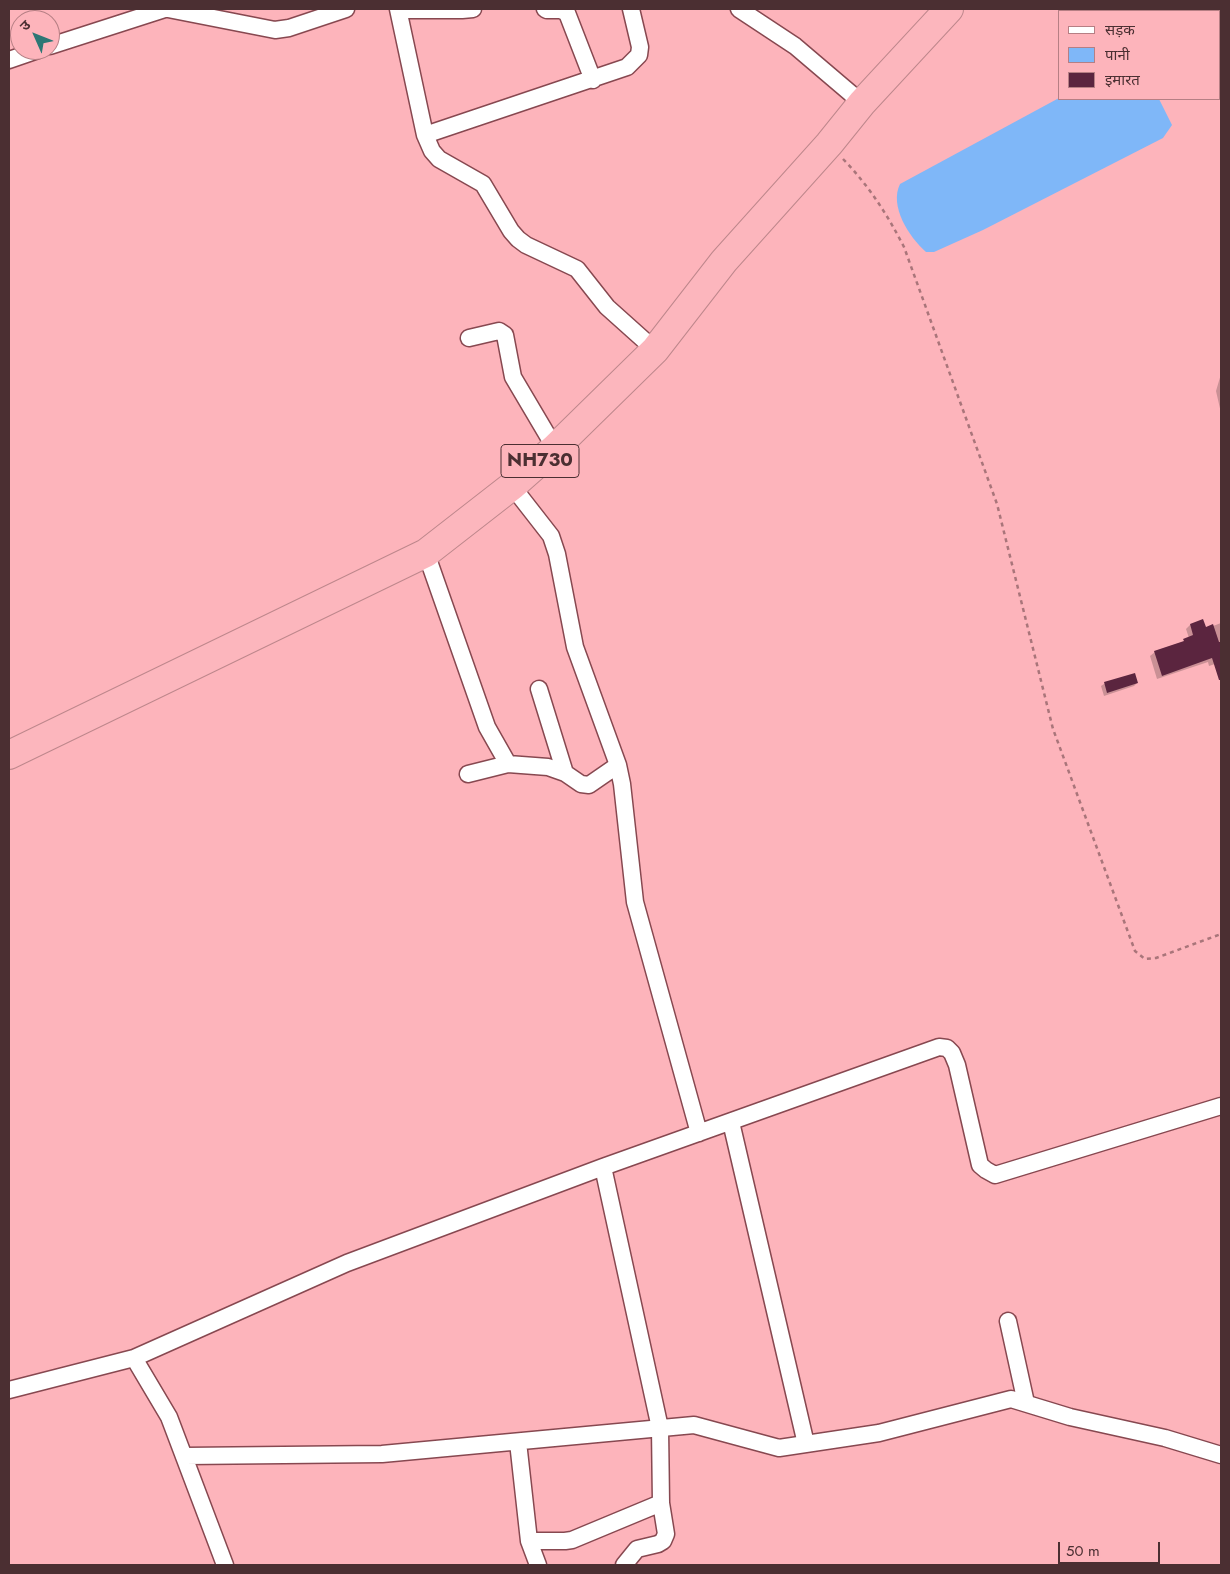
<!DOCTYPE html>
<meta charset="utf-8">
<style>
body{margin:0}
#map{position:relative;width:1230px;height:1574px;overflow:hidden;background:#fdb4bb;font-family:Jost,"Noto Sans Devanagari",sans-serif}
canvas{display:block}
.frame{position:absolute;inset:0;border:10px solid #4b2f32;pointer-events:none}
.legend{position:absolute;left:1058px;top:10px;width:162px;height:90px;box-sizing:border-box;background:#fdb4bb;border:1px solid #b67f84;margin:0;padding:6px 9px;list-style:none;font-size:15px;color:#4b2f32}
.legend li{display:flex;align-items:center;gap:10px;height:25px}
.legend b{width:25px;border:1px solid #b67f84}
.north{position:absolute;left:10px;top:10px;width:50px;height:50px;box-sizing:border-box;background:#fdb4bb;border:1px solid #b67f84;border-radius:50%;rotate:314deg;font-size:14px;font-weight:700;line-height:20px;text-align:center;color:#4b2f32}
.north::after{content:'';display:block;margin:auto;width:18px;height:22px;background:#2d7775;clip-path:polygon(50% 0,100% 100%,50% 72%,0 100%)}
.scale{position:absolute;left:1058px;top:1542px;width:102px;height:22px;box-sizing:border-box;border:2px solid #4b2f32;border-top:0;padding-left:6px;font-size:15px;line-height:18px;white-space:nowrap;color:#4b2f32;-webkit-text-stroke:4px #fdb4bb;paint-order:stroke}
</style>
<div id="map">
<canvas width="1230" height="1574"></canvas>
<div class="frame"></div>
<ul class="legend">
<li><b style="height:6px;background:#fff"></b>सड़क</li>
<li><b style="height:14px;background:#7fb7f8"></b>पानी</li>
<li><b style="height:14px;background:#5b253f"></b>इमारत</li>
</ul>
<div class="north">उ</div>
<div class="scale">50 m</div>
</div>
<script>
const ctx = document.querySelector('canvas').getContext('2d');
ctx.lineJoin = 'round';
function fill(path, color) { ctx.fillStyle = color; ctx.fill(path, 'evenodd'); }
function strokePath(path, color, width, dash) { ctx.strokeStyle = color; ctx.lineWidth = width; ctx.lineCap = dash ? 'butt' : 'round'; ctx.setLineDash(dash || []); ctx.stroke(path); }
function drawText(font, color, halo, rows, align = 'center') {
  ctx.font = font + ' Jost,sans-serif'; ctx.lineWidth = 5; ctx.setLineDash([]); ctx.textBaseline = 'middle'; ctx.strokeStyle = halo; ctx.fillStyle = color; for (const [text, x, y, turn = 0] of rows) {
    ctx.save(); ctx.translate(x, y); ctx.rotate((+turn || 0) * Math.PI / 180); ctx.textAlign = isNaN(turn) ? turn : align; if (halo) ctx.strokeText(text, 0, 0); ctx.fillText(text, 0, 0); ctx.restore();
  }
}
const water = new Path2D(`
 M1059 98 1159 99 1172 125 1163 138 983 230 934 252H926C909 237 889 206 900 184Z`);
const shadow = new Path2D(`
 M1221 374V413L1216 391Z
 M1202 621 1205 629 1221 623V662L1209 666 1208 662 1157 679 1150 656 1155 652 1180 644 1189 638 1186 629 1190 625Z
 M1134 674 1137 683 1134 686 1104 696 1101 686 1104 684Z`);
const building = new Path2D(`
 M1203 619 1206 627 1213 624 1219 642H1221V680H1219L1212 658 1162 676 1154 651 1184 641 1183 639 1193 635 1190 624Z
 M1135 673 1138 683 1107 693 1104 682Z`);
const path = new Path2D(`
 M843 159C869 186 887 214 904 247L997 504 1053 729 1135 951 1145 959 1156 958 1221 934`);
const street = new Path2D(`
 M168 9 275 30 289 28 346 9
 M398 9 425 135 432 151 439 159 483 184 511 231 518 239 526 245 577 269 607 307 655 350
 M545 9 547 10H561L567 13 593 80
 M739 9 795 46 862 103
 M399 10H462L473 9
 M50 46 165 9
 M9 60 38 50
 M425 135 627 67 639 55 640 47 631 9
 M469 338 499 331 505 335 513 377 555 448
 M512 486 551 536 557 554 575 647 618 765 622 784 635 902 699 1133
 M426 553 487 727 508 764
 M539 689 565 773
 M468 774 508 764 548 767 565 773 581 784 589 785 618 765
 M731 1122 806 1444
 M603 1167 660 1428 661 1503 666 1534 663 1541 658 1544 637 1549 624 1565
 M1008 1321 1026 1403
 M134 1358 169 1417 225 1565
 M9 1390 134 1358 347 1263 603 1167 939 1047 947 1048 952 1053 957 1065 980 1165 986 1170 995 1175 1221 1106
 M518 1442 529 1541 538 1565
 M185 1456 382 1454 694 1425 779 1448 879 1433 1011 1399 1070 1417 1165 1438 1221 1455
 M529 1541H565L572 1540 661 1503`);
const highway = new Path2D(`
 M9 755 426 553 512 486 555 448 655 350 724 261 829 144 862 103 949 9`);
const shields = [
 [540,461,78]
];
const shieldNames = [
 ["NH730",540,461]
];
fill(water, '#7fb7f8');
fill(shadow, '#0003');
fill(building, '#5b253f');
strokePath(street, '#874850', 19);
strokePath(highway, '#be878c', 30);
strokePath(path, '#a9757a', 2.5, [4, 4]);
strokePath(street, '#fff', 16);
strokePath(highway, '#fcb6bd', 28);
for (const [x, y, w] of shields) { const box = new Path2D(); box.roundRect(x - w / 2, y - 16.5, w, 33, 4); ctx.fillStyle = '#fdb4bb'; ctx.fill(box); strokePath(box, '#4b2f32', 1); }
drawText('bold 19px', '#4b2f32', null, shieldNames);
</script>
